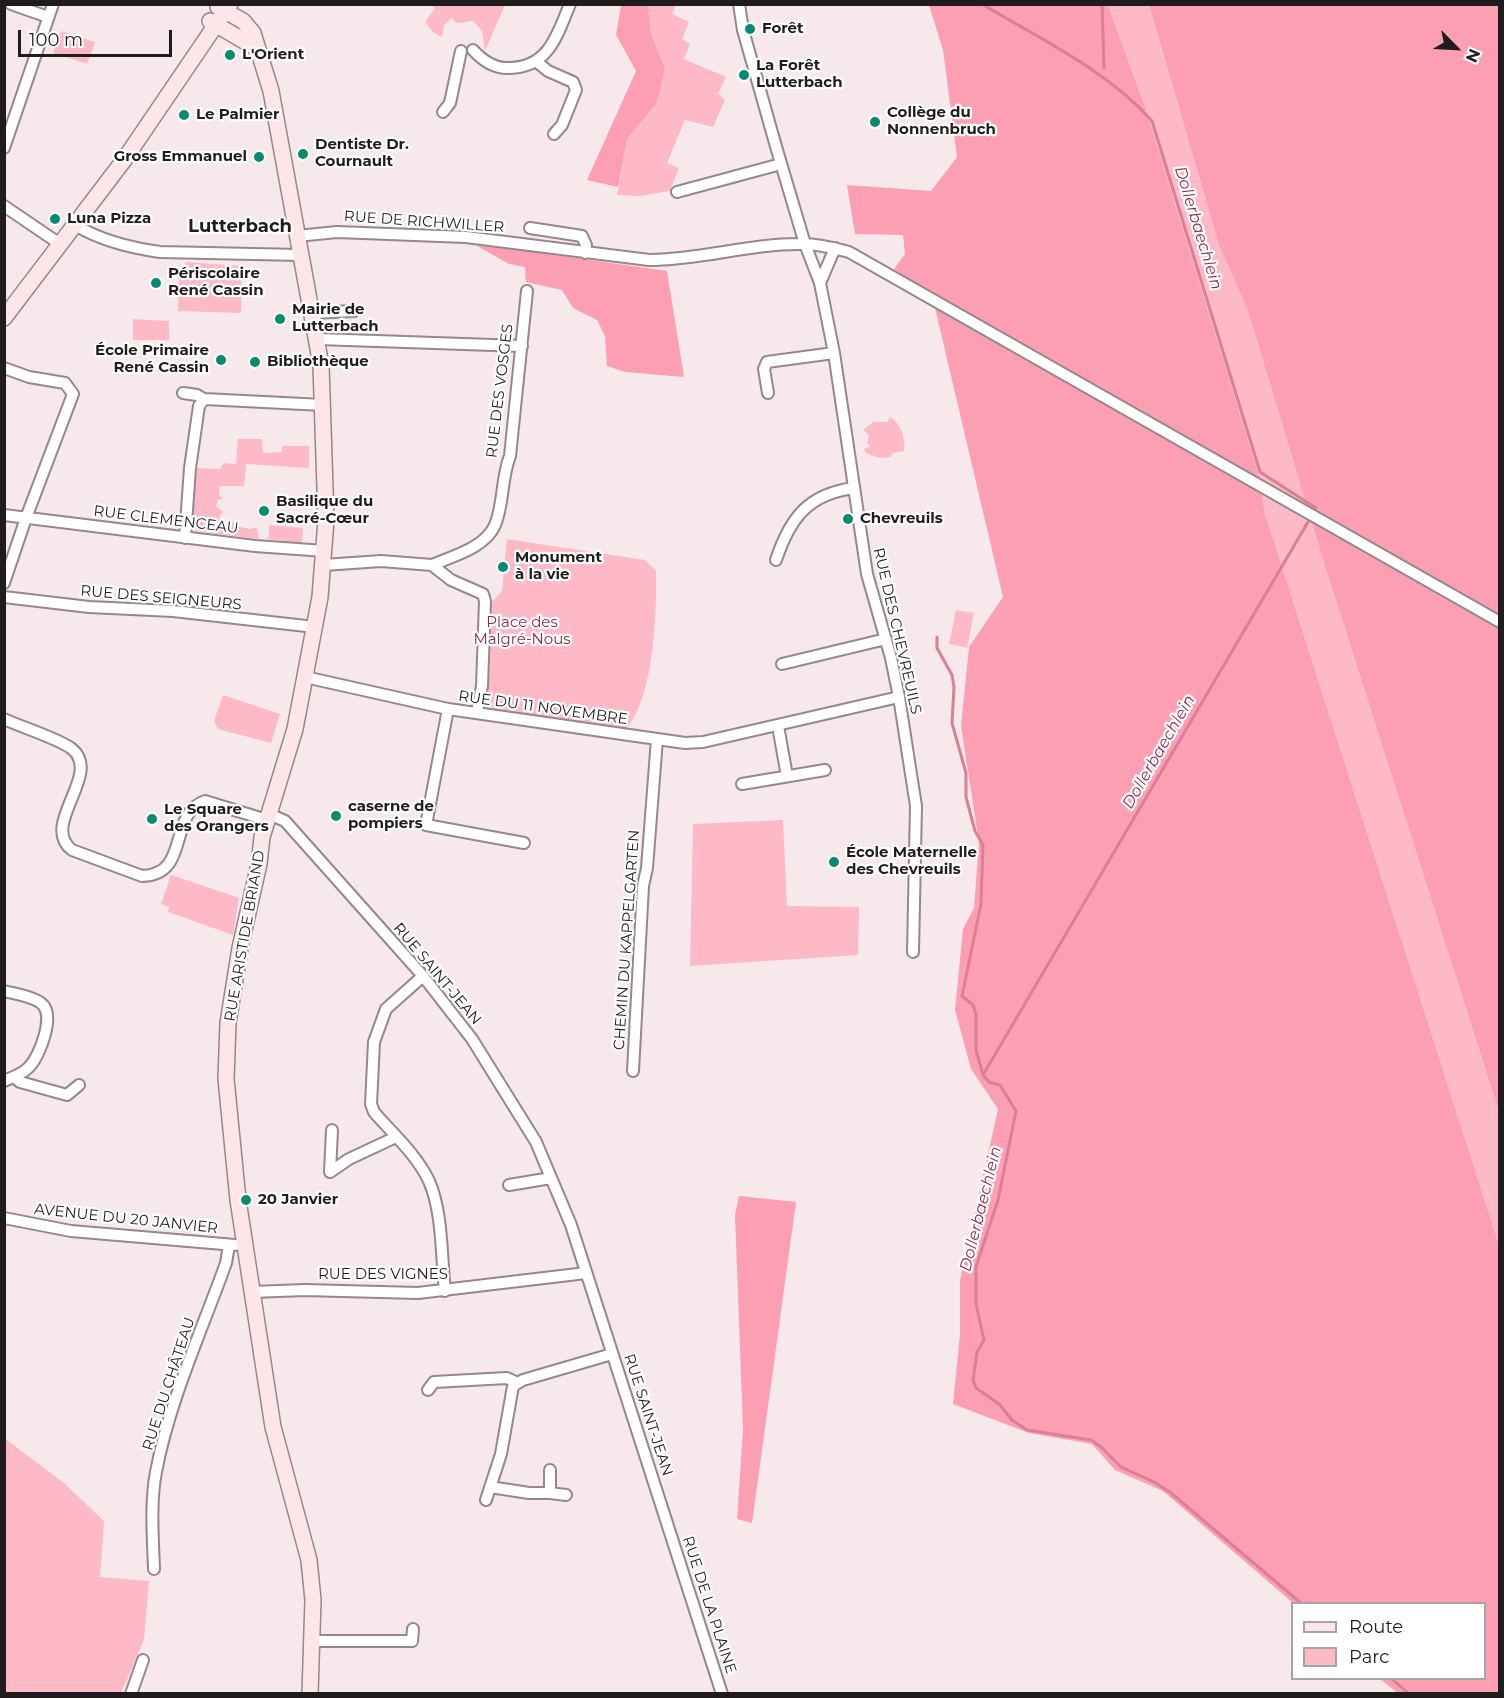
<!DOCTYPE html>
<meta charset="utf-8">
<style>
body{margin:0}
#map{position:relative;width:1504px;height:1698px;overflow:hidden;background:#f7e9eb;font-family:Montserrat,sans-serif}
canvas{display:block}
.frame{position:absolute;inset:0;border:6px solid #201b1c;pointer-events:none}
.legend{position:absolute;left:1291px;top:1602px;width:195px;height:78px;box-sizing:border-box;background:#fff;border:2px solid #a6a4a4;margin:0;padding:8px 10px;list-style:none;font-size:18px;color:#201b1c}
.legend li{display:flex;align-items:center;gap:12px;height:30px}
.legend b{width:30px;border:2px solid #a6a4a4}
.north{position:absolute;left:1426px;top:18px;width:60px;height:60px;-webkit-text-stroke:4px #fff;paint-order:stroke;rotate:114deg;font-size:16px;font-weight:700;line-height:24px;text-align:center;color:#201b1c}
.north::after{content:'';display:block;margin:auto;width:21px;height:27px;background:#201b1c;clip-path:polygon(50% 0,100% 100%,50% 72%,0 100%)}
.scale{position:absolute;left:18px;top:30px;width:154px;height:27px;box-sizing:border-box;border:3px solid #201b1c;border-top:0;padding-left:8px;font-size:18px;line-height:21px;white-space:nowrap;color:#201b1c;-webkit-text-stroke:4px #fff;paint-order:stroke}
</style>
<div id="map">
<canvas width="1504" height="1698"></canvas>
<div class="frame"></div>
<ul class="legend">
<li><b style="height:8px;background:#fde6ea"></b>Route</li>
<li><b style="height:16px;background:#fdb9c6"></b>Parc</li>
</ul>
<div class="north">N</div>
<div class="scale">100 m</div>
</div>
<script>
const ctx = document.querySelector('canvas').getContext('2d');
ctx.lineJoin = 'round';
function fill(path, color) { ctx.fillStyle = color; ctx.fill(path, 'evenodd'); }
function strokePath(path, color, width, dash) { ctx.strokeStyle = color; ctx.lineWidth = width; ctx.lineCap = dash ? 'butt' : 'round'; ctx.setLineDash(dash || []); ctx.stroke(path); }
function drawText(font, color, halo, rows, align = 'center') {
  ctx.font = font + ' Montserrat,sans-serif'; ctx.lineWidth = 4.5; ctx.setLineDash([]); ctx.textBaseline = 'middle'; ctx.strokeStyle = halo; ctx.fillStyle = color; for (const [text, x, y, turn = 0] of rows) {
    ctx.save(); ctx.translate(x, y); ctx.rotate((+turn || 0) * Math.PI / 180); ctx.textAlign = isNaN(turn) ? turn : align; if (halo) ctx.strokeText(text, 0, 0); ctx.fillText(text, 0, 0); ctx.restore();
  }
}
const green = new Path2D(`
 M431 5 504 4 505 5 485 51 482 31 473 21 456 23 452 18 444 25 442 37 434 33 425 22 435 8Z
 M648 5H676L672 14 689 22 682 39 690 44 684 59 726 77 718 94 725 100 713 127 685 120 667 163 679 168 670 191 640 196 617 195 627 139 657 103 665 68 651 34Z
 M1108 5H1149L1219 245 1248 311 1324 563 1499 1112V1245L1265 514 1259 476 1145 107Z
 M61 31 95 42 87 64 53 53Z
 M185 262 242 266 241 313 178 311 179 268H184Z
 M133 319 169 321V340H133Z
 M890 417C901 423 905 437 904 451L892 453 891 457C880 459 874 457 865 452L864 449 871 446 867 443 869 435 863 430 873 422H887Z
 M238 439H262L263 453 282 452V446H309V468L246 464 244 486H220L219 496 224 498 218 500 216 506 223 512 219 517 221 524 232 525 233 521 239 522 240 527 250 529 257 527 259 539 197 531 190 525 194 468 220 469 224 463 236 464Z
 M269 525 303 528 302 543 266 539 269 537Z
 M507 539 645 560 656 571C657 612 654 698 626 729L494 711 487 698 490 604 502 591Z
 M956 610 974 613 967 648 949 644Z
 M223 695 280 714 271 743 218 729 214 721Z
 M783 820 787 906 859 907 858 955 690 966 693 824Z
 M171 875 239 898 233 935 168 912 169 907 161 904Z
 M4 1438 64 1483 104 1521 100 1577 149 1581 144 1640 121 1693H5Z`);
const forest = new Path2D(`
 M621 5H648L651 34 665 68 657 103 627 139 618 187 587 180 636 71 616 35Z
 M929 5H1108L1145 107 1259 476 1265 514 1499 1245V1693H1398L1380 1679 1484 1678V1604L1293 1603 1163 1491 1115 1470 1092 1444 1029 1433 953 1404 960 1334V1280L998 1109 971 1069 955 1010 963 929 974 908 979 842 961 726 969 647 1003 597 932 295 894 269 905 254 903 235 855 234 847 185 931 191 957 157 943 50Z
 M1149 5H1499V1112L1324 563 1248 311 1219 245Z
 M472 243 667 271 684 377 625 372 607 366 605 336 597 320 573 308 562 290 526 282 525 267 509 264Z
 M739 1196 796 1202 752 1523 737 1519 743 1429 735 1215Z`);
const stream = new Path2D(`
 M982 4C1040 39 1107 70 1152 121L1260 472 1316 508 1314 511
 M1102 4 1104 68
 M937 637V648L952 675 954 687 952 723 966 773V797L975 831 983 845 981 904 962 996 973 1005 976 1014V1050L983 1075
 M983 1075 989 1082 1000 1085 1016 1111 998 1200 976 1267V1304L984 1340 977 1352 973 1380 976 1388 999 1404 1012 1420 1027 1430 1091 1440 1100 1446 1121 1467 1154 1482 1171 1493 1302 1604
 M983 1075 1308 522
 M1391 1678 1409 1694`);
const minor = new Path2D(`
 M11 4 48 17
 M739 4 743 30 777 150 805 244 820 283 834 353 867 574 891 658 899 697 916 806 913 952
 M473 50C483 61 496 69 510 68 549 67 557 35 570 4
 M537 62 548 71 573 82 576 90 562 125 554 134
 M443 112 450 103 461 51
 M4 148 53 4
 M677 192 781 164
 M4 206 60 244
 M75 225C100 240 131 248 160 252L300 255
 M530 228 582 236 586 245 585 253
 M297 236 337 232 466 237 649 260C701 260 751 243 803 244 818 244 834 248 849 252L1500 622
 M820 283 835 248
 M312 313 354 311
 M318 339 522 346
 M4 368 29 377 65 383 73 394 26 518 4 583
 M183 393 197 395 204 399 323 405
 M768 393 764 369 767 362 834 353
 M4 515 255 546 325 551
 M185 538 190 468 199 406 204 399
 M776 560C790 518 808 494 854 488
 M324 565 381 561 432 565 451 580 483 594 485 601 482 686 477 712
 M432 565C453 556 485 548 495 525 504 504 501 478 510 456L527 291
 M4 597 89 607 173 611 315 627
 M782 664 886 639
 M305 677 448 709 685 743 703 742 899 697
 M448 709 426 825 524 843
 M4 719C21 727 60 739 72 749 103 774 39 825 72 850L142 876C191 875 167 814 205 801L267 820
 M778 726 787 776
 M742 784 825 770
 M269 814 285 821 423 976 472 1039 536 1142 571 1225 722 1694
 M423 976 386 1009 374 1042 371 1104 374 1112C392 1133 417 1155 429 1181 443 1213 441 1256 445 1291
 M4 991C15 994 32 996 41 1003 56 1014 40 1056 29 1067 23 1074 13 1077 4 1081
 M633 1071 643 886 647 868 657 739
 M14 1077 20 1082 67 1095 79 1085
 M332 1130 330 1172 349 1159 396 1137
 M509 1185 551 1178
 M4 1218 71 1231 235 1245
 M251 1292 305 1290 418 1293 586 1273
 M428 1390 434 1382 507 1378 518 1383
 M490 1487 529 1493H550V1470
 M550 1493 566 1495
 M486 1500 501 1454 513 1386 523 1380 612 1354
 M154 1569C153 1538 150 1503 156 1472 169 1402 202 1330 226 1263L229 1245
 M312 1641H412L413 1629
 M131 1694 143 1660`);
const secondary = new Path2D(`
 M218 7 243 21 253 33 271 91 321 365 326 520 320 597 295 729 262 837 259 864 240 948 228 1023 226 1079 238 1200 273 1427 309 1560 313 1600 310 1694
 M210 21 256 48
 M4 318 124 160 230 4`);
const markers = [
 [750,29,6,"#088a6e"],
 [230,55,6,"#088a6e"],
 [744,75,6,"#088a6e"],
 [184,115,6,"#088a6e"],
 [875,122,6,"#088a6e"],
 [303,154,6,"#088a6e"],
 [259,157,6,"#088a6e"],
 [55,219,6,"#088a6e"],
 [156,283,6,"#088a6e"],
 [280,319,6,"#088a6e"],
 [221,360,6,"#088a6e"],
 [255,362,6,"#088a6e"],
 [264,511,6,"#088a6e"],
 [848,519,6,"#088a6e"],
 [503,567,6,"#088a6e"],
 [336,816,6,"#088a6e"],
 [152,819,6,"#088a6e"],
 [834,862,6,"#088a6e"],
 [246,1200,6,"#088a6e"]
];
const poiNames = [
 ["Forêt",762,29],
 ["L'Orient",242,55],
 ["La Forêt",756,66],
 ["Lutterbach",756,83],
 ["Collège du",887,113],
 ["Nonnenbruch",887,130],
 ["Le Palmier",196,115],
 ["Dentiste Dr.",315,145],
 ["Cournault",315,162],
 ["Gross Emmanuel",247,157,"right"],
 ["Luna Pizza",67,219],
 ["Périscolaire",168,274],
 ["René Cassin",168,291],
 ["Mairie de",292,310],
 ["Lutterbach",292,327],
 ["École Primaire",209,351,"right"],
 ["René Cassin",209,368,"right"],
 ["Bibliothèque",267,362],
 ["Basilique du",276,502],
 ["Sacré-Cœur",276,519],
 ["Chevreuils",860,519],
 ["Monument",515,558],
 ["à la vie",515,575],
 ["caserne de",348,807],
 ["pompiers",348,824],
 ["Le Square",164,810],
 ["des Orangers",164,827],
 ["École Maternelle",846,853],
 ["des Chevreuils",846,870],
 ["20 Janvier",258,1200]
];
const streetNames = [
 ["RUE DE RICHWILLER",424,222,4],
 ["RUE DES VOSGES",500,391,-83],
 ["RUE CLEMENCEAU",166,520,7],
 ["RUE DES SEIGNEURS",161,598,5],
 ["RUE DES CHEVREUILS",897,631,77],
 ["RUE DU 11 NOVEMBRE",543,708,8],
 ["RUE ARISTIDE BRIAND",245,936,-80],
 ["CHEMIN DU KAPPELGARTEN",627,940,-86],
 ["RUE SAINT-JEAN",437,974,50],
 ["AVENUE DU 20 JANVIER",126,1219,6],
 ["RUE DES VIGNES",383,1275],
 ["RUE DU CHÂTEAU",169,1384,-72],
 ["RUE SAINT-JEAN",648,1415,72],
 ["RUE DE LA PLAINE",709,1605,72]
];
const parkNames = [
 ["Place des",522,623],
 ["Malgré-Nous",522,640]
];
const waterNames = [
 ["Dollerbaechlein",1198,228,73],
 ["Dollerbaechlein",1159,752,-60],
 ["Dollerbaechlein",981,1209,-76]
];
const quarterNames = [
 ["Lutterbach",240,227]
];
fill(green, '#fdb9c6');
fill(forest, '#fd9fb3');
strokePath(stream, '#da7f94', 3);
strokePath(minor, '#94888a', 14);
strokePath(secondary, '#94888a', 18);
strokePath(minor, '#fff', 10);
strokePath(secondary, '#fde6ea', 15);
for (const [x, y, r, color] of markers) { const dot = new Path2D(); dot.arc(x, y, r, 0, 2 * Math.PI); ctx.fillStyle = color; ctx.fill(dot); strokePath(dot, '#fff', 2); }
drawText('bold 15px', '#201b1c', '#fff', poiNames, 'left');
drawText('15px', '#201b1c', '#fff', streetNames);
drawText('15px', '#94274a', '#fff', parkNames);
drawText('italic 16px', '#922649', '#fff', waterNames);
drawText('bold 18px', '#201b1c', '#fff', quarterNames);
</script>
